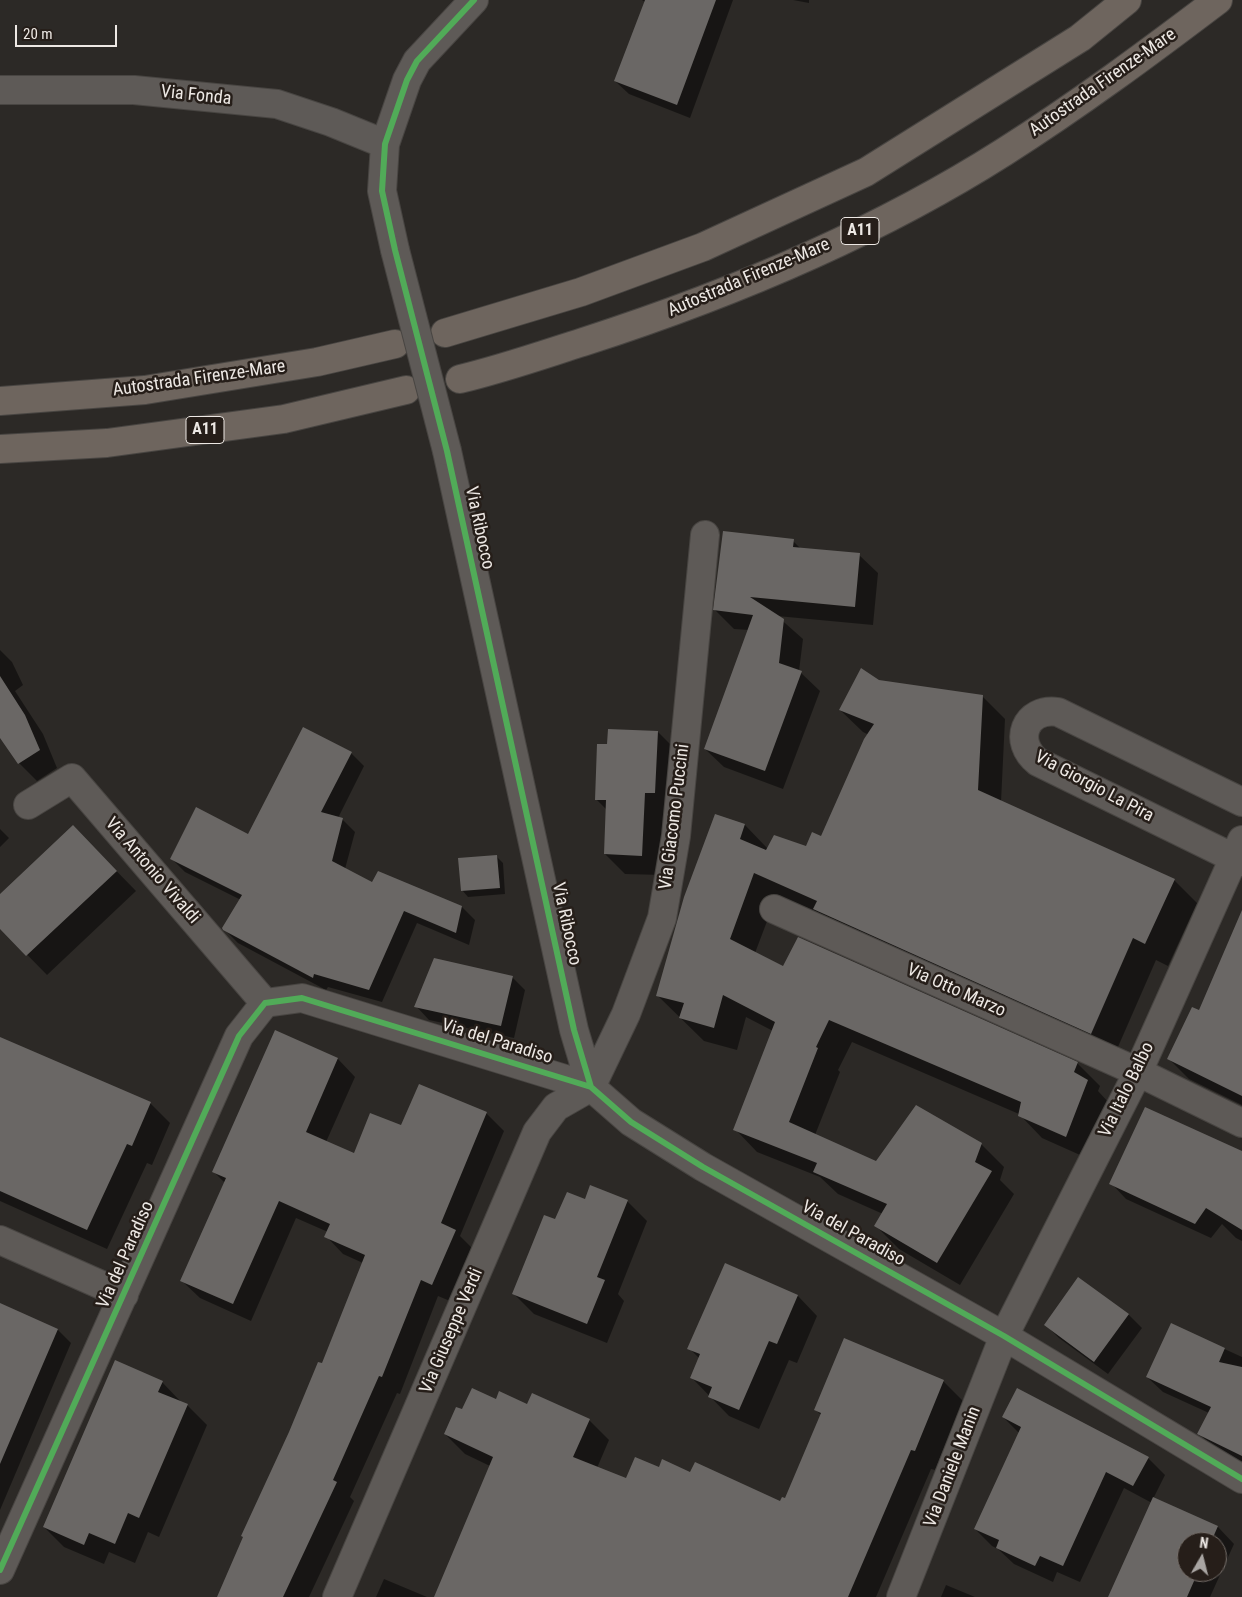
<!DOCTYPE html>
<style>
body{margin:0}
#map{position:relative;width:1242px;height:1597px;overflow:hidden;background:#2c2926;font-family:"Roboto Condensed",sans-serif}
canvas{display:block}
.north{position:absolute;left:1177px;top:1532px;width:50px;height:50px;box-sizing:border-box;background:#261e19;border:1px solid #766f6a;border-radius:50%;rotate:8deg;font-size:14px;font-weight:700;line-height:20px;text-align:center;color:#ede8e4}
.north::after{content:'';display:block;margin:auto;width:18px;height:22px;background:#a9a5a2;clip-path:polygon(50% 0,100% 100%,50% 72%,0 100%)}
.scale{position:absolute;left:15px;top:25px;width:102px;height:22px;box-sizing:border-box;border:2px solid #ede8e4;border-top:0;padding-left:6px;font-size:15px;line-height:18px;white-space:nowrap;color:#ede8e4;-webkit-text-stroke:4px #261e19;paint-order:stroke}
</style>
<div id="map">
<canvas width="1242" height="1597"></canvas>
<div class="north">N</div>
<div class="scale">20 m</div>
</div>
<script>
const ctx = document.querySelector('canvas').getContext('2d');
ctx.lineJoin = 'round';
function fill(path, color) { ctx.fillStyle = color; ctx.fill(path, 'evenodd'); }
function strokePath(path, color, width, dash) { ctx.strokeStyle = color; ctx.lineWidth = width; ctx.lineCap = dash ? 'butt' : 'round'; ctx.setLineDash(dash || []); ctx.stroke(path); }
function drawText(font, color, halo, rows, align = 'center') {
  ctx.font = font + ' "Roboto Condensed",sans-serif'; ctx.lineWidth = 5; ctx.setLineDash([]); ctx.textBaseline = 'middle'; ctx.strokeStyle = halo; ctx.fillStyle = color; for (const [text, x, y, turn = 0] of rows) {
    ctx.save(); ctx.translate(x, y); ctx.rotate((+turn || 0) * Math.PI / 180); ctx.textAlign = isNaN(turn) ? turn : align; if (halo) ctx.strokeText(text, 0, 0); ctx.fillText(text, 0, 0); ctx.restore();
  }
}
const shadow = new Path2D(`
 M642 0H733L690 118 629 94 615 81 646 3Z
 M793 0H809V3Z
 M793 541 801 549 859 555 878 573 873 625 777 616 803 639 799 671 820 691 783 789 724 767 705 749 749 630 734 629 715 610Z
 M0 650 12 662 23 685 15 691 43 734 57 768 37 781 19 763 0 735Z
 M878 681 982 696 1005 719 1001 802 1174 880 1197 903 1168 966 1156 960 1114 1056 837 932 820 914 777 895 755 953 783 968 1077 1063 1100 1086 1098 1091 1110 1104 1089 1159 1042 1138 1019 1114 852 1042 838 1070 840 1072 815 1135 877 1162 981 1144 1004 1167 1000 1180 1014 1194 960 1285 899 1249 876 1226 883 1214 838 1194 820 1177 757 1152 735 1129 773 1031 746 1017 737 1050 704 1041 658 996 716 815 745 825 768 849 807 847 821 838 869 735 863 732 840 710Z
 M658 732 678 752 662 875 625 874 605 854 607 810 596 799 608 746Z
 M351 753 364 766 338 818 342 819 355 832 345 869 373 884 379 873 462 907 475 920 469 945 417 923 382 1002 328 987 326 990 238 943 223 928 241 900 185 872 172 859 249 835Z
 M0 829 9 838 0 847Z
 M93 847 136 891 47 975 0 927V896Z
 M497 857 503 863 505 894 468 897 462 890Z
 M1242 918V1105L1189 1079 1169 1059 1199 1012Z
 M512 977 525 990 514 1038 429 1020 416 1006Z
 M276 1032 338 1059 355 1077 326 1142 355 1155 402 1127 486 1113 504 1131 460 1236 473 1249 450 1301 438 1296 400 1394 397 1393 350 1497 354 1501 309 1597H219L323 1365 363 1263 343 1254 326 1236 328 1232 296 1218 251 1321 200 1298 182 1281 225 1183 214 1172Z
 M0 1038 150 1103 170 1123 152 1165 147 1163 107 1249 0 1201Z
 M1242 1152V1241L1236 1238 1222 1224 1211 1238 1126 1199 1111 1183Z
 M585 1200 627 1201 647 1221 618 1294 624 1301 607 1343 534 1314 514 1294 556 1221Z
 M1079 1279 1129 1315 1142 1328 1108 1374 1059 1338 1046 1325Z
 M798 1296 817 1316 797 1363 789 1360 759 1429 729 1416 691 1377 700 1359 689 1348Z
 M0 1304 58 1330 71 1343 0 1510Z
 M1172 1325 1242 1357V1463L1214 1449 1199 1433 1209 1413 1163 1392 1147 1377Z
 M943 1381 963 1401 935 1470 931 1469 876 1597H435L490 1466 465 1454 445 1434 463 1411 496 1400 528 1405 533 1394 589 1420 609 1440 597 1468 626 1480 659 1469 691 1474 781 1502 786 1500 821 1415 816 1410Z
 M162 1382 182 1403 187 1405 207 1425 159 1537 148 1532 135 1563 109 1552 104 1564 64 1547 44 1527Z
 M1003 1417 1148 1458 1165 1475 1153 1499 1218 1527 1234 1544 1210 1597H1112L1152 1503 1124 1488 1080 1582 1057 1572 1053 1582 1014 1564 998 1549 992 1546 975 1529 1019 1433ZM1187 1542H1217V1572H1187Z
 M384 1579 427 1597H376Z
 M946 1585 975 1597H941Z`);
const building = new Path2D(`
 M645 0H716L677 105 614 81Z
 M723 531 794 539 793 547 860 553 855 607 750 597 784 619 779 663 802 671 765 771 704 749 753 615 713 610Z
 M861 668 879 680 983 695 978 790 1175 879 1145 944 1133 938 1091 1034 813 909 817 901 754 873 730 939 783 966 798 937 1078 1062 1074 1072 1088 1080 1066 1137 1018 1116 1021 1102 829 1020 816 1047 818 1048 789 1122 876 1161 916 1105 982 1143 975 1162 992 1171 937 1263 874 1226 887 1204 813 1172 817 1163 733 1130 775 1022 723 995 714 1028 679 1018 684 1003 656 996 684 897 715 814 745 824 740 839 766 850 774 835 806 846 812 832 821 836 864 739 874 724 839 710Z
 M0 676 25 715 40 750 18 764 0 738Z
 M303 727 352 752 321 812 343 818 332 861 372 882 378 871 462 906 456 933 404 911 369 990 314 974 313 978 223 930 222 928 242 895 170 859 196 807 248 834Z
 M608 729 658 731 655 793H645L642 856 604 854 606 800H595L597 744H607Z
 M73 825 117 871 26 956 0 929V894Z
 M497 855 500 888 461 891 458 858Z
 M1242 910V1096L1167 1059 1192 1007 1199 1010Z
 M434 958 513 976 501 1026 414 1007Z
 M275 1030 338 1058 306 1132 354 1153 370 1113 401 1125 419 1084 487 1112 441 1223 456 1230 432 1285 421 1280 382 1377 379 1376 333 1480 337 1482 283 1597H217L243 1537 241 1536 289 1432 318 1362 322 1363 365 1255 324 1237 330 1224 279 1201 233 1304 180 1281 226 1178 212 1172Z
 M0 1037 151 1102 132 1146 127 1144 87 1230 0 1191Z
 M1145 1107 1242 1151V1230L1206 1208 1195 1224 1109 1184Z
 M590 1185 628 1200 597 1277 605 1280 587 1324 512 1294 544 1215 555 1219 567 1192 585 1199Z
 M725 1263 798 1295 777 1344 769 1341 739 1410 708 1397 712 1387 690 1378 700 1354 687 1349Z
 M1078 1277 1129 1314 1094 1362 1044 1325Z
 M0 1303 58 1329 0 1464Z
 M1171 1323 1225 1348 1219 1362 1242 1367V1456L1197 1434 1211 1407 1146 1377Z
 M844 1338 944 1380 915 1451 911 1450 848 1597H434L493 1457 444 1434 456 1407 462 1409 472 1388 496 1399 499 1391 527 1404 532 1393 590 1419 573 1457 626 1478 635 1457 659 1467 662 1459 690 1472 695 1462 780 1501 782 1497 785 1498 821 1413 814 1410Z
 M115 1360 163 1381 158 1392 188 1404 139 1518 128 1513 115 1544 89 1533 84 1545 43 1527Z
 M1017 1388 1149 1457 1133 1486 1106 1472 1063 1566 1040 1556 1035 1566 996 1548 999 1540 974 1529 1021 1427 1002 1417Z
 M1153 1497 1218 1526 1211 1542H1187V1572H1198L1187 1597H1108Z`);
const minor = new Path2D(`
 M0 90H134L277 104 331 122 385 144
 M395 250 382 191 385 144 407 80 417 61 474 0
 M447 451 574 1030 591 1087
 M1242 802 1058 712C1025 707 1012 742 1038 762L1242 862
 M28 805 72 778 265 1003
 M774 909 1138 1072 1242 1123
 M591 1087 626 1014 662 918 676 836 705 535
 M0 1240 124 1295
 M0 1570 239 1036 265 1003 302 998 591 1087 631 1122 703 1167 1004 1336 1242 1479
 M337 1597 537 1132 556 1107 591 1087
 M901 1597 1004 1336 1138 1072 1242 840`);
const motorway = new Path2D(`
 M445 333 581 292 703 247 866 172 1080 38 1127 0
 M460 379C502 369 542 355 583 342 729 295 875 234 1004 152 1078 105 1148 53 1218 0
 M0 401 145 390 317 362 395 344
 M0 449 107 443 284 419 406 390`);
const minorBridge = new Path2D(`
 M395 250 447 451`);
const cycleway = new Path2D(`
 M474 0 417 61 407 80 385 144 382 191 395 250 447 451 574 1030 591 1087
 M0 1570 239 1036 265 1003 302 998 591 1087 631 1122 703 1167 1004 1336 1242 1479`);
const shields = [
 [860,231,38],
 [205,430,38]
];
const shieldNames = [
 ["A11",860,231],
 ["A11",205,430]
];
const streetNames = [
 ["Autostrada Firenze-Mare",1103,83,-35],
 ["Via Fonda",196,96,6],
 ["Autostrada Firenze-Mare",749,278,-23],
 ["Autostrada Firenze-Mare",199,379,-8],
 ["Via Ribocco",479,528,78],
 ["Via Giorgio La Pira",1094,787,28],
 ["Via Giacomo Puccini",675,817,-83],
 ["Via Antonio Vivaldi",152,871,49],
 ["Via Ribocco",566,924,78],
 ["Via Otto Marzo",956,991,24],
 ["Via del Paradiso",497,1042,17],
 ["Via Italo Balbo",1127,1090,-64],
 ["Via del Paradiso",853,1234,29],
 ["Via del Paradiso",126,1255,-66],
 ["Via Giuseppe Verdi",452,1331,-67],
 ["Via Daniele Manin",953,1467,-69]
];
fill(shadow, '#0007');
fill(building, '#6a6765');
strokePath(minor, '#484542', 30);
strokePath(motorway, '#484542', 30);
strokePath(minor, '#5e5a57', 28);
strokePath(motorway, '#6e655e', 28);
strokePath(minorBridge, '#484542', 30, []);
strokePath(minorBridge, '#5e5a57', 28);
strokePath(cycleway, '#51ab58', 6);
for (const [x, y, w] of shields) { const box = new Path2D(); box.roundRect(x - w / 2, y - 13.5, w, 27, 4); ctx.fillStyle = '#261e19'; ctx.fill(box); strokePath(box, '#ede8e4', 1); }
drawText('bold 16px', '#ede8e4', null, shieldNames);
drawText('18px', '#ede8e4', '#261e19', streetNames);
</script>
